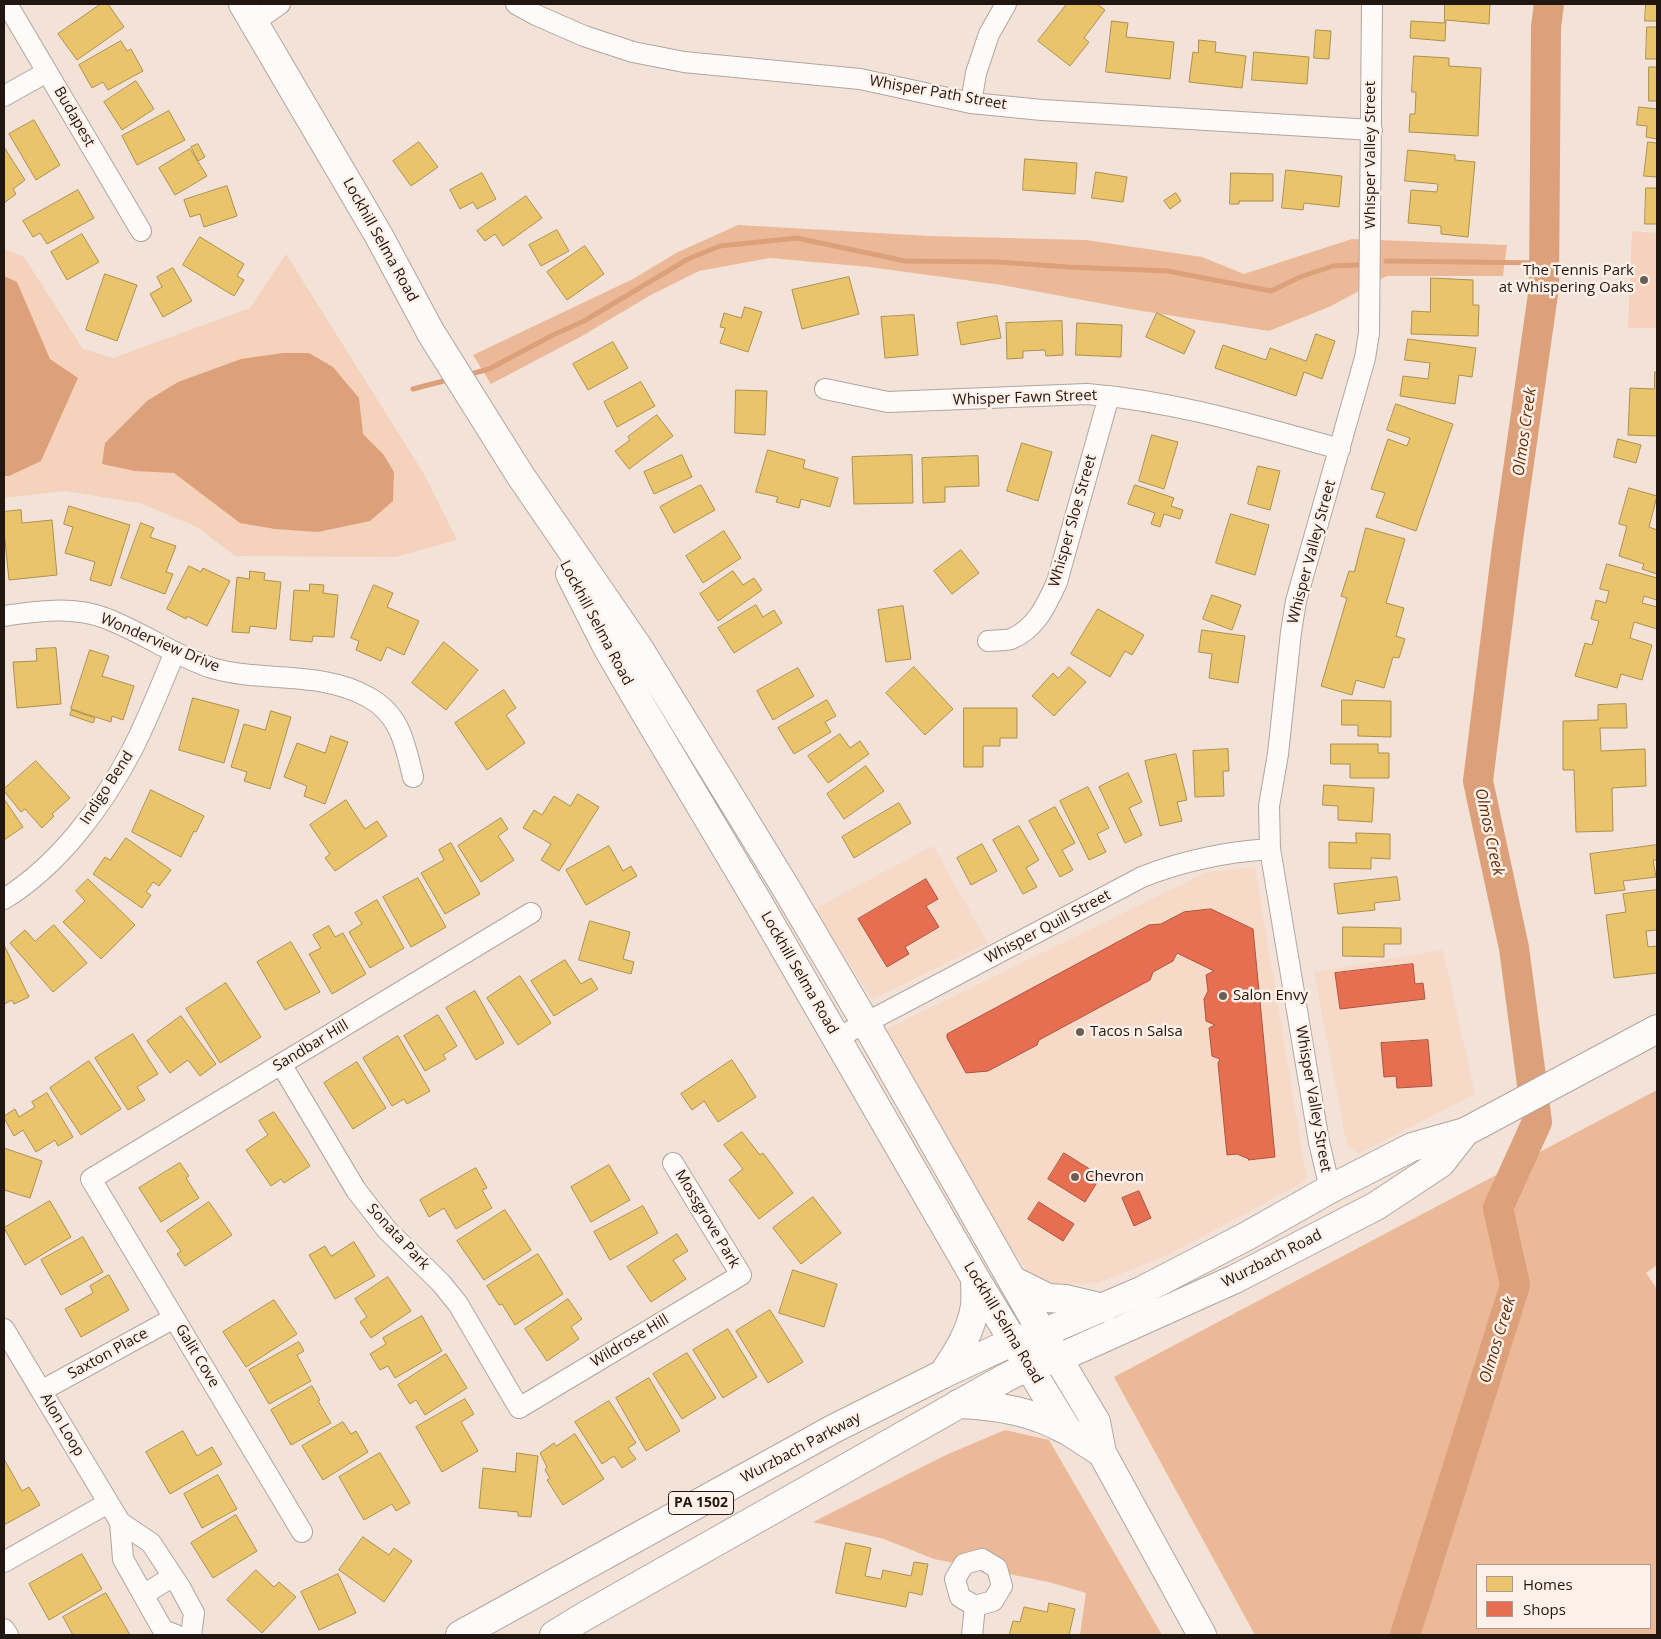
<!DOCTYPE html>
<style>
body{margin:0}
#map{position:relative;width:1661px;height:1639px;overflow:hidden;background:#f3e2d7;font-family:"Open Sans",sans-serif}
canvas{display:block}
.frame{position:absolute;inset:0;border:5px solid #221710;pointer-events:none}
.legend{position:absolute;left:1476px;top:1564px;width:175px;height:65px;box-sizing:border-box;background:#fdf0e8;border:1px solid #a59992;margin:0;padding:6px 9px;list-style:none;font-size:15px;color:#221710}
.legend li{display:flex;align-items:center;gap:10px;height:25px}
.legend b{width:25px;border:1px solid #a59992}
</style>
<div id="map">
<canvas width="1661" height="1639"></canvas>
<div class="frame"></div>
<ul class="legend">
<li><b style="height:14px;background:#e9c46a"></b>Homes</li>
<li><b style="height:14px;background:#e76f51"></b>Shops</li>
</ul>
</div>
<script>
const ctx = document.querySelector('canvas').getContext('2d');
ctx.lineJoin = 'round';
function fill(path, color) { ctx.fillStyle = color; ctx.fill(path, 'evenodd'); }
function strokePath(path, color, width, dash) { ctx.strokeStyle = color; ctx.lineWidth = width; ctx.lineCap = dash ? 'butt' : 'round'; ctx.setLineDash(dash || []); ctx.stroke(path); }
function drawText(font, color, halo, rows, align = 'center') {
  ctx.font = font + ' "Open Sans",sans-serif'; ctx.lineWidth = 5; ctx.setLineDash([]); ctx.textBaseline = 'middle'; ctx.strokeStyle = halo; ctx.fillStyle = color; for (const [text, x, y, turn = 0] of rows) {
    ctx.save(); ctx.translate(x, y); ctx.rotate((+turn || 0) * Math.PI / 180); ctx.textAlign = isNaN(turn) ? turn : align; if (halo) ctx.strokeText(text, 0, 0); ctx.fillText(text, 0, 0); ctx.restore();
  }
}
const built = new Path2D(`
 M933 846 988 943 872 999 814 909Z
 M1255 867 1307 1180 1172 1253 1098 1283 1051 1284 1031 1276 959 1172 881 1032 1207 872Z
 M1443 950 1475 1094 1359 1153 1347 1146 1314 972Z`);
const green = new Path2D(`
 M1632 231 1657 233V328H1628Z
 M4 249 24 257 83 349 113 358 250 308 286 254 424 474 457 540 395 557 235 556 197 527 140 503 64 491 4 498Z`);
const forest = new Path2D(`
 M738 225 930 236 1086 240 1202 257 1244 274 1352 239 1507 245 1503 276H1387L1329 307 1269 331 1136 310 1002 285 869 267 770 258 699 271 649 296 582 336 491 384 473 355 633 279 676 253Z
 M1657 1090V1265L1646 1273 1657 1289V1635H1255L1114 1377ZM1477 1565H1650V1628H1477Z
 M1005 1430 1049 1440 1162 1635H1080L1086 1593 1049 1582 934 1559 884 1539 813 1522 948 1454Z`);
const water = new Path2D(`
 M4 276 17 282 50 359 78 378 41 461 9 476H4Z
 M283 353H309L333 367 359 398 363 434 383 454 394 472 393 501 370 521 318 532 275 529 240 523 174 473 135 471 102 464 105 443 147 401 178 382 241 359Z`);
const homes = new Path2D(`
 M101 4H108L124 27 77 60 58 34Z
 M1067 4H1097L1105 10 1084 38 1089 42 1070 66 1038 41Z
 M1445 4H1490L1489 24 1446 20 1445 41 1410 38 1411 21 1444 23Z
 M1646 4H1657V21H1645Z
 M1112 21 1128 23 1126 37 1174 42 1170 79 1106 72Z
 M1647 27H1657V59H1646Z
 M1316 30 1331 31 1329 59 1314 58Z
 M1199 40 1216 42 1215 52 1246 56 1242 88 1189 82 1193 52 1198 53Z
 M121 41 127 51 131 49 143 71 108 90 103 82 92 88 79 65Z
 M1254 52 1309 57 1307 84 1252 80Z
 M1414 56 1449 58V66L1481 68 1478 136 1409 132 1410 114H1415L1416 92H1412Z
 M1649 67H1657V101H1649Z
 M136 81 154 109 122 130 104 102Z
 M1639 107 1657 109V139L1646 137 1647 126 1637 125Z
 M169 111 185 140 137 165 122 136Z
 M34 120 60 165 36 180 9 134Z
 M419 142 438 167 411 186 393 161Z
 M1648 142 1657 143V177L1644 176Z
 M198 144 205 157 198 161 191 147Z
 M4 147 25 180 13 189 16 194 4 203Z
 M190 149 207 176 175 195 159 168Z
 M1408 150 1455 155V160L1475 162 1468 237 1441 234V226L1408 223 1411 190 1437 192 1438 184 1405 181Z
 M1025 159 1077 163 1075 194 1023 190Z
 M1286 170 1342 176 1339 207 1304 203 1303 210 1282 208Z
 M1096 172 1127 177 1123 202 1092 198Z
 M482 173 496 199 477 209 473 202 460 209 450 190Z
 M1231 173 1273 174V201H1239V204H1230Z
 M227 186 237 216 204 227 200 214 190 217 184 200Z
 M1646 188H1657V224H1645Z
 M78 190 94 218 47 244 40 233 33 237 23 221Z
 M1176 193 1181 201 1170 209 1164 201Z
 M526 196 542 218 503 246 495 234 485 241 477 231Z
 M557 230 569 251 541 266 529 245Z
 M82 234 99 262 67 280 51 252Z
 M200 237 244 264 237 276 244 280 234 296 183 265Z
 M585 246 604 274 567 300 547 272Z
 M173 268 192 301 163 317 150 294 162 287 157 277Z
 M105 274 137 285 117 341 86 330Z
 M849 277 859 314 802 329 792 290Z
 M1431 278 1473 280V305H1479L1478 336 1411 334 1412 311 1430 312Z
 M745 307 762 312 748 352 720 343 725 328 720 327 724 313 741 318Z
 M1157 313 1195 331 1184 354 1146 337Z
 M914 315 918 355 885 358 881 317Z
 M997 316 1001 338 961 345 957 323Z
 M1062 321 1063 355 1046 356 1045 350 1023 351V358L1007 359 1006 323Z
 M1077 323 1122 325 1121 357 1076 355Z
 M1316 334 1335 341 1322 379 1304 372 1296 396 1215 368 1223 345 1266 360 1270 348 1306 361Z
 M1408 339 1476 348 1472 377 1459 375 1455 404 1400 396 1403 376 1428 379 1430 363 1405 360Z
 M613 342 628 368 588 390 573 364Z
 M1655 372H1657V436L1628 435 1630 388 1654 389Z
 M641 382 655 406 617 427 604 402Z
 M736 390 767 391 765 435 735 433Z
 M1396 404 1453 424 1416 531 1376 517 1385 493 1371 489 1388 439 1407 446 1410 438 1387 430Z
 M657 415 673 436 629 469 615 451 630 440 628 437Z
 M1152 435 1178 442 1164 489 1139 481Z
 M1618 439 1641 445 1636 463 1614 457Z
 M1022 443 1052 452 1038 501 1007 491Z
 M768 450 805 460 803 468 838 478 830 507 801 499 799 508 776 502 778 497 756 492Z
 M682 455 692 477 654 494 644 472Z
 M912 455 913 503 854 504 852 457Z
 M978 456 979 486 945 487V502L923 503 922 458Z
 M1258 466 1280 471 1270 510 1248 504Z
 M701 485 715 510 674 533 660 507Z
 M1135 485 1174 498 1171 506 1183 510 1180 519 1164 514 1160 527 1151 524 1155 513 1128 504Z
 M1629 488 1657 496 1649 527 1657 530V574L1642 569 1644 564 1619 556 1627 526 1619 524Z
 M69 506 130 525 111 586 90 580 95 562 65 553 73 527 64 524Z
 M21 510 22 523 52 520 57 575 9 580 4 531V512Z
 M1231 514 1269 525 1255 575 1216 563Z
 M141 523 154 528 150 537 176 546 166 572 173 574 165 594 121 578Z
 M1366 528 1405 539 1386 603 1404 608 1396 636 1405 639 1399 658 1393 657 1384 688 1356 680 1352 695 1321 686 1347 598 1341 596 1349 571 1354 572Z
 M724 531 741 558 703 583 686 556Z
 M961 550 979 573 952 594 934 571Z
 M1607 564 1657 578V600L1644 596 1642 603 1657 607V629L1634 622 1630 638 1652 645 1642 680 1621 674 1617 688 1575 676 1585 643 1592 645 1599 621 1591 619 1596 600 1606 603 1609 591 1600 589Z
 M189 566 201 572 203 568 230 581 207 626 187 616 186 619 167 609Z
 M250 571 265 573 264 580 281 582 276 629 250 626 249 633 232 632 237 577 249 579Z
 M733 571 743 585 754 578 762 590 718 621 700 594Z
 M310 584 324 585 323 593 338 595 334 637 313 636 312 642 290 640 294 590 309 591Z
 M374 585 393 593 387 607 419 621 404 655 387 647 381 661 356 650 359 641 351 638Z
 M1212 595 1241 605 1232 630 1203 619Z
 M756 605 763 617 774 610 782 623 734 653 718 628Z
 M903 606 911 659 886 662 878 610Z
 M1098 609 1144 635 1132 655 1125 651 1110 677 1071 654Z
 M1202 630 1245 636 1238 683 1209 678 1212 654 1199 652Z
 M444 642 478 670 446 710 412 683Z
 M56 648 61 704 17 708 13 662 37 661 36 649Z
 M90 650 109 656 102 676 134 686 123 720 112 716 111 722 71 709Z
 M914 667 953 709 925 735 886 693Z
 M1069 667 1086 682 1054 716 1032 696 1053 673 1058 678Z
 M798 668 814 696 773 720 757 691Z
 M504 690 516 708 506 715 525 743 487 770 455 723Z
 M193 698 239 710 224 763 179 750Z
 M827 700 836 716 825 722 831 732 794 754 778 728Z
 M1342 700 1391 701V737L1358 736V725H1342Z
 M1626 704 1627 728H1600L1601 751 1645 749 1646 786 1612 788 1613 831 1576 832 1574 770H1563V721L1598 720V705Z
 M964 708H1017V738H1000V746H983V767H964Z
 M72 710 95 718 93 723 70 715Z
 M271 711 291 717 270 789 244 781 247 772 231 767 244 724 265 730Z
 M840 734 850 748 860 741 869 754 828 783 808 756Z
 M331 736 348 742 325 804 304 796 307 786 284 777 297 743 325 753Z
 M1331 744H1378V753H1389V778H1350V764H1331Z
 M1228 749 1229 771H1223L1224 796 1195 797 1193 751Z
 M1176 754 1187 800 1177 802 1182 821 1160 826 1145 761Z
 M36 761 70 798 52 814 54 816 42 828 25 809 21 812 4 791V789Z
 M866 766 884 791 844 819 827 794Z
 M1128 773 1142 802 1129 808 1142 835 1125 843 1099 787Z
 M1324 785 1374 788 1372 822 1338 820V806L1323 805Z
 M1088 787 1109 828 1097 834 1106 852 1089 860 1060 801Z
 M151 790 204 816 196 832 194 831 181 857 132 832Z
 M578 794 599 807 559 871 541 860 551 844 523 828 534 810 542 815 554 796 570 806Z
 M4 799 23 827 4 840Z
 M346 800 365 829 377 821 387 836 335 871 325 858 330 854 310 825Z
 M899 803 911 823 854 858 842 837Z
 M1055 807 1075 843 1062 850 1073 870 1060 877 1029 821Z
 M501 818 508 829 498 836 514 860 481 882 458 846Z
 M1019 826 1039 860 1026 868 1037 887 1023 894 993 840Z
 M1356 833 1390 834V859L1371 858V869L1329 868V842L1356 843Z
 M126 838 171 870 159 886 153 882 146 892 151 895 142 908 93 874 105 857 110 860Z
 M451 843 480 894 445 914 421 873 444 860 439 850Z
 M982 844 997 871 971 885 957 858Z
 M1657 845V860H1653L1656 877 1623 881 1625 890 1595 894 1590 854Z
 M609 846 623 871 631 866 637 876 586 905 566 870Z
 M1397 877 1400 900 1374 903 1375 910 1338 914 1334 884Z
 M418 878 446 927 411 947 383 897Z
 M88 879 135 925 101 959 63 922 85 901 76 891Z
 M1657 890V930L1646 931 1648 947 1657 946V973L1614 978 1606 915 1626 912 1623 894Z
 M377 900 404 948 370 968 349 932 362 924 355 913Z
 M590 921 630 932 623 959 634 962 631 974 579 960Z
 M54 925 87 963 53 992 10 943 25 930 35 941Z
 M329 926 335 937 343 933 366 974 332 994 309 954 321 948 313 935Z
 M1343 927 1401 928V944H1384V957L1343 956Z
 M291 942 320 992 285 1010 257 962Z
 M4 945 29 997 14 1004 12 1000 4 1004Z
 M565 960 581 984 591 978 598 989 554 1016 531 981Z
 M520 976 551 1023 518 1045 487 998Z
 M226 983 261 1037 220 1063 186 1009Z
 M475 991 504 1043 476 1060 446 1008Z
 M438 1015 457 1046 443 1055 446 1059 425 1071 404 1036Z
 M181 1016 216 1064 200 1076 188 1060 170 1073 147 1041Z
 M133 1034 158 1074 137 1087 145 1100 128 1110 95 1058Z
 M398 1036 430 1091 407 1104 404 1099 392 1106 363 1058Z
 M732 1060 756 1097 718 1122 704 1101 692 1110 681 1094Z
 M89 1061 121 1109 81 1135 50 1088Z
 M357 1062 386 1108 353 1129 324 1083Z
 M47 1093 73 1137 58 1146 55 1140 36 1152 23 1130 14 1136 4 1118V1116L15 1109 19 1117 35 1107 32 1102Z
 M274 1112 310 1166 284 1183 281 1179 271 1186 246 1150 268 1135 259 1121Z
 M742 1132 760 1155 763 1153 793 1193 759 1219 729 1180 743 1169 724 1145Z
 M4 1148 42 1161 30 1198 4 1190Z
 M180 1163 189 1176 186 1178 199 1198 161 1222 139 1188Z
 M609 1165 630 1200 591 1222 571 1187Z
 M476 1168 487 1188 482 1190 492 1208 456 1229 444 1208 429 1217 420 1200Z
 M813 1197 841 1233 801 1264 773 1228Z
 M50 1201 71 1237 25 1265 4 1228Z
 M209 1202 232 1235 185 1266 177 1254 181 1251 167 1231Z
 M643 1206 658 1233 610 1260 594 1232Z
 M505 1210 531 1250 484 1280 457 1241Z
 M677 1234 688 1251 673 1260 686 1279 651 1302 627 1267Z
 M83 1237 103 1272 61 1295 41 1260Z
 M354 1242 375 1276 335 1299 309 1255 325 1246 331 1256Z
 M538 1254 563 1294 515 1325 502 1304 499 1305 487 1286Z
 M793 1270 837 1284 824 1327 779 1313Z
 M109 1275 129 1310 81 1337 65 1309 93 1293 90 1286Z
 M388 1277 411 1311 371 1338 360 1322 367 1317 355 1299Z
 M568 1299 582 1319 571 1327 579 1339 547 1361 525 1329Z
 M274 1300 297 1334 246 1367 223 1332Z
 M770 1310 803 1362 768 1383 736 1331Z
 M422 1316 442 1351 395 1378 388 1366 380 1370 370 1354 386 1344 383 1338Z
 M728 1329 757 1377 723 1398 693 1350Z
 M299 1342 304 1351 297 1355 311 1381 269 1404 249 1370Z
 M687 1353 716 1398 682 1419 653 1374Z
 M446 1354 467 1388 425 1415 416 1400 410 1404 398 1385Z
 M649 1378 680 1431 646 1451 616 1398Z
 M312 1386 320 1400 318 1401 331 1423 291 1445 271 1410Z
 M465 1399 474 1414 461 1422 478 1451 442 1472 416 1427Z
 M609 1401 636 1443 628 1448 636 1459 622 1468 614 1456 602 1464 575 1422Z
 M343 1422 351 1434 356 1431 368 1452 323 1480 302 1446Z
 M183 1431 197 1456 212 1447 222 1464 170 1494 146 1452Z
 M575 1434 604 1479 563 1505 547 1480 550 1478 545 1470 547 1467 540 1453 554 1443 556 1446Z
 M380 1453 410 1503 396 1511 392 1504 364 1520 339 1477Z
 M517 1453 538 1456 531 1517 518 1516V1512L479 1508 483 1468 515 1472Z
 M4 1459 22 1491 29 1487 40 1505 4 1525Z
 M218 1475 237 1509 202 1528 184 1494Z
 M236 1515 257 1551 213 1578 191 1543Z
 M363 1537 389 1555 394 1548 412 1561 384 1602 339 1570Z
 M846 1543 871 1548 865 1576 881 1579 883 1570 911 1576 914 1562 928 1564 922 1595 909 1592 906 1607 836 1593Z
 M82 1554 102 1589 49 1620 29 1584Z
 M256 1570 274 1587 279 1582 296 1597 262 1633 227 1600Z
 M338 1574 356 1613 319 1630 301 1592Z
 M106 1593 130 1635H73L63 1617Z
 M1049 1603 1075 1609 1069 1635H1009L1013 1621 1020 1622 1024 1607 1047 1612Z`);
const shops = new Path2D(`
 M926 879 938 899 926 906 939 927 905 947 909 954 887 967 858 919Z
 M1211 909 1253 929 1275 1157 1248 1160 1249 1159 1237 1154 1227 1155 1218 1063 1220 1059 1212 1056 1209 1028 1215 1025 1206 1021 1204 999 1208 991 1206 975 1214 971 1177 953 1173 961 1153 972 1150 980 1039 1040 1037 1045 988 1071 966 1073 947 1038V1034L1149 925 1161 924 1184 912Z
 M1413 964 1415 984 1423 983 1425 999 1340 1009 1335 973Z
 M1428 1040 1432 1086 1397 1088 1396 1076 1384 1077 1381 1043Z
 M1064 1153 1101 1176 1085 1202 1048 1179Z
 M1139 1191 1151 1218 1134 1226 1122 1198Z
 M1039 1202 1074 1224 1063 1241 1028 1219Z`);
const stream = new Path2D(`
 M1386 261 1545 263
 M467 375 489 369 553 335 584 321 688 259 720 246 797 238 905 261 999 262 1068 267 1168 271 1271 291 1300 277 1333 266 1357 265
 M413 389 451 379`);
const river = new Path2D(`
 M1405 1635 1515 1285 1498 1208 1537 1122 1514 948 1478 781 1507 547 1544 287 1546 27 1549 4`);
const street = new Path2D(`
 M7 4 141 231
 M516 4 536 15 584 36 633 52 684 62 860 79 971 103 1042 110 1372 130
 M254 22 280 4
 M4 96 47 72
 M971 103 976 73 989 34 1006 4
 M825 389 888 402 1087 394C1174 401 1256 426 1340 449
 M4 616C37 611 73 606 105 618 142 632 175 656 212 668 263 683 320 670 368 697 401 715 405 745 413 777
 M988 641C995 640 1005 641 1011 639 1036 629 1047 604 1057 582L1109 396
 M4 899C59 865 102 807 132 750 148 719 161 685 175 652
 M837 1038 1142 877C1185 860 1224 852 1270 849
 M281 1064 356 1190 387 1230 441 1283 458 1304 519 1408 741 1275 673 1163
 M1330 1189 1319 1142 1270 849 1269 806 1278 754 1291 632 1296 601 1365 358 1369 333 1372 4
 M4 1329 120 1522 151 1543 180 1587 194 1613 191 1635
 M41 1391 174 1318
 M120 1522 123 1559 163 1630 176 1635
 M302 1532 91 1179 531 913
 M982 1559 997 1568 1002 1586 993 1601 975 1606 960 1597 955 1579 964 1564Z
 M4 1562 108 1503
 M143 1595 172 1577
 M4 1629 8 1635
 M972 1635 975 1606`);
const secondary = new Path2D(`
 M243 4 379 236 431 333 520 475 640 650 786 888 865 1022 1032 1315 1096 1422 1102 1453 1202 1635
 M570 574 607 647 643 709 759 904 975 1278 1046 1395 1068 1431 1102 1453
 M1012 1280 1048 1298 1066 1299 1104 1308
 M943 1374C957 1353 971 1332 975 1306 976 1297 975 1287 975 1278
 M958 1404C985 1405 1013 1408 1039 1418 1049 1421 1059 1427 1068 1431`);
const primary = new Path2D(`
 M460 1635 835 1428 943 1374 1014 1341 1043 1333 1143 1290 1247 1236 1330 1189 1412 1147 1465 1132 1657 1029
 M554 1635 585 1616 1005 1378 1029 1366 1059 1358 1235 1279 1376 1206 1441 1163 1465 1132`);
const markers = [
 [1644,280,5,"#6b5e56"],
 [1223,996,5,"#6b5e56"],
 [1080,1032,5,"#6b5e56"],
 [1075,1177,5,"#6b5e56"]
];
const shields = [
 [701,1503,65]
];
const shieldNames = [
 ["PA 1502",701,1503]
];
const streetNames = [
 ["Whisper Path Street",938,93,10],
 ["Budapest",74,117,60],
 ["Whisper Valley Street",1371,155,-90],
 ["Lockhill Selma Road",380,240,61],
 ["Whisper Fawn Street",1025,398,-2],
 ["Whisper Sloe Street",1073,521,-74],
 ["Whisper Valley Street",1312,552,-75],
 ["Lockhill Selma Road",596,623,62],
 ["Wonderview Drive",160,643,23],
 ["Indigo Bend",107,788,-57],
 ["Whisper Quill Street",1048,927,-28],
 ["Lockhill Selma Road",799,973,60],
 ["Sandbar Hill",311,1046,-31],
 ["Whisper Valley Street",1313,1099,80],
 ["Mossgrove Park",707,1219,59],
 ["Sonata Park",398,1237,47],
 ["Wurzbach Road",1272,1259,-27],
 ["Lockhill Selma Road",1003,1323,59],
 ["Wildrose Hill",630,1341,-31],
 ["Saxton Place",108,1354,-29],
 ["Galit Cove",197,1356,59],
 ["Alon Loop",62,1425,59],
 ["Wurzbach Parkway",801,1448,-28]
];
const poiNames = [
 ["The Tennis Park",1634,271,"right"],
 ["at Whispering Oaks",1634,288,"right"],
 ["Salon Envy",1233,996],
 ["Tacos n Salsa",1090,1032],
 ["Chevron",1085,1177]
];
const waterNames = [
 ["Olmos Creek",1525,432,-82],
 ["Olmos Creek",1489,832,78],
 ["Olmos Creek",1498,1340,-73]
];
fill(built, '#f6d9c7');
fill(green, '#f5d2bc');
fill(forest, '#ecb998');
fill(water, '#dca07a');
fill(homes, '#e9c46a');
strokePath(homes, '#ad904f', 1);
fill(shops, '#e76f51');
strokePath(shops, '#ac553e', 1);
strokePath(stream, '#dca07a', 5);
strokePath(river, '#dca07a', 30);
strokePath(street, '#b2a59d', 22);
strokePath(secondary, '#b2a59d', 30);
strokePath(primary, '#b2a59d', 30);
strokePath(street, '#fdfbf9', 20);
strokePath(secondary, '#fdfbf9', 28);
strokePath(primary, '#fdfbf9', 28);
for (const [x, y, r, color] of markers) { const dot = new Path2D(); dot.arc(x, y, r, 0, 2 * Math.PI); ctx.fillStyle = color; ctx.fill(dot); strokePath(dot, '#fdf0e8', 2); }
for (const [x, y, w] of shields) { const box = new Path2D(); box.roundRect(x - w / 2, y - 11.5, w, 23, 4); ctx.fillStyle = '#fdf0e8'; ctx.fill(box); strokePath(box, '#221710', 1); }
drawText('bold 14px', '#221710', null, shieldNames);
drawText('15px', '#221710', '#fdf0e8', streetNames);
drawText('15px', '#221710', '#fdf0e8', poiNames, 'left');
drawText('italic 16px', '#602d05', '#fdf0e8', waterNames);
</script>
